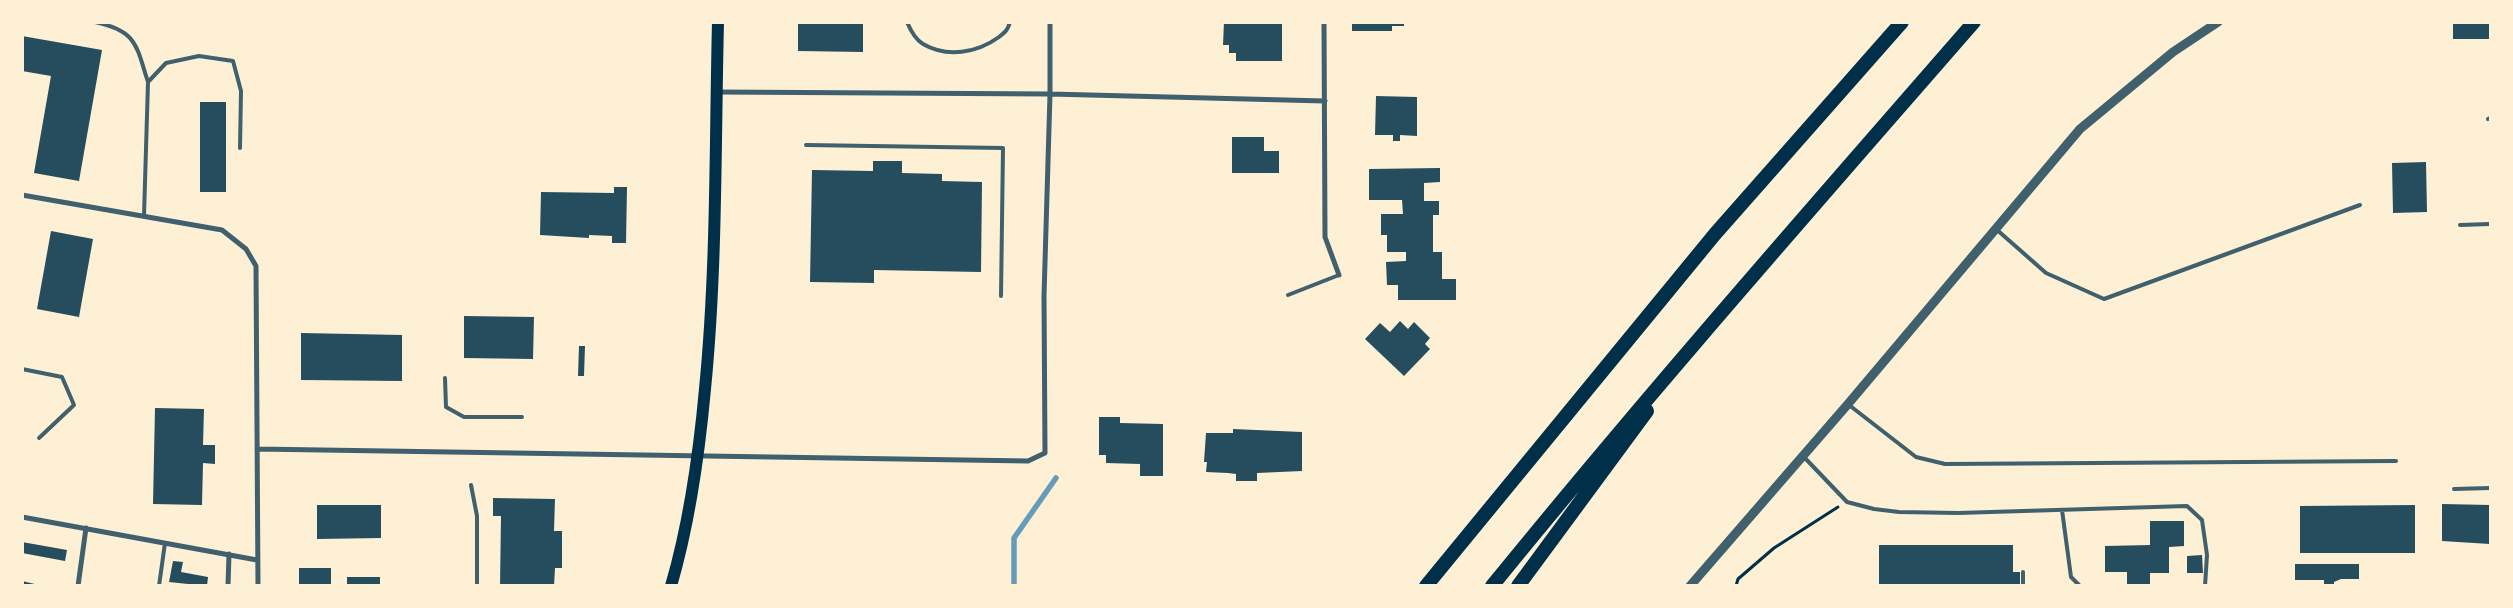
<!DOCTYPE html>
<style>
body{margin:0}
#map{position:relative;width:2513px;height:608px;overflow:hidden;background:#fdf0d5;font-family:Jost,sans-serif}
canvas{display:block}
.frame{position:absolute;inset:0;border:24px solid #fdf0d5;pointer-events:none}
</style>
<div id="map">
<canvas width="2513" height="608"></canvas>
<div class="frame"></div>
</div>
<script>
const ctx = document.querySelector('canvas').getContext('2d');
ctx.lineJoin = 'round';
function strokePath(path, color, width, dash) { ctx.strokeStyle = color; ctx.lineWidth = width; ctx.lineCap = dash ? 'butt' : 'round'; ctx.setLineDash(dash || []); ctx.stroke(path); }
function fill(path, color) { ctx.fillStyle = color; ctx.fill(path, 'evenodd'); }
const stream = new Path2D(`
 M1014 586V538L1056 478`);
const building = new Path2D(`
 M798 22 863 23V52L798 51Z
 M1224 22H1282V61H1236V53H1229V45H1223Z
 M1352 22H1404V26H1392V31H1352Z
 M2453 22H2490V39H2453Z
 M22 36 102 50 79 181 34 173 51 76 22 71Z
 M1376 96 1417 97V136L1400 135V141H1393V135H1375Z
 M200 102H226V192H200Z
 M1232 137H1264V151H1279V173H1232Z
 M873 161H902V173L942 174V181L982 182 981 272 874 270V283L810 282 812 170 873 171Z
 M2426 162 2427 212 2393 213 2392 163Z
 M1440 168V182L1424 183V201H1439V215H1433V252H1442V279H1456V300H1398V285H1387L1386 262 1406 261V252H1387V235H1381V214H1403L1402 200H1369V169Z
 M614 187H627L626 243H612V236L589 235V238L540 235 541 192 614 193Z
 M51 231 93 239 79 317 37 309Z
 M464 316 534 317 533 359 464 358Z
 M1400 321 1408 329 1414 322 1430 338 1425 344 1430 349 1404 376 1365 339 1380 323 1390 332Z
 M301 333 402 335V381L301 380Z
 M579 346H585L584 376H578Z
 M155 408 204 409 203 445H215V464L203 463 202 505 153 504Z
 M1099 417H1120V423L1163 424V476H1140V464L1106 463V455H1099Z
 M1233 429 1302 432V471L1257 473V481H1236V474L1228 473 1206 472 1207 462H1204L1206 433H1233Z
 M493 498 555 499 554 531H562V568H555L554 586H500L501 516H493Z
 M2442 504 2490 505V544L2442 541Z
 M317 505H381V538L317 539Z
 M2415 505V553H2300V506Z
 M2150 521H2184V546L2169 547V573H2150V584L2127 585V572H2105V546L2150 545Z
 M22 542 67 550 65 561 22 553Z
 M1879 545H2013V572H2020V585L1879 586Z
 M2202 555 2203 573H2187V556Z
 M173 561 183 562 181 572 208 577 207 586 169 582Z
 M2295 564H2359V579H2341L2334 582V586H2324V580H2295Z
 M299 568H331V586H299Z
 M347 577H380V586H347Z
 M22 581 39 585V586H22Z`);
const path = new Path2D(`
 M1736 586 1738 579 1774 548 1838 507`);
const service = new Path2D(`
 M95 22C137 31 136 45 148 82
 M907 22C910 29 916 40 923 44 947 58 977 53 999 37 1005 32 1008 30 1010 22
 M2488 119 2490 118
 M806 145 1003 148 1001 296
 M144 216 148 82 166 63 199 56 233 61 241 91 240 148
 M2460 225 2490 224
 M1996 229 2046 273 2104 299 2360 205
 M1288 295 1339 275
 M22 369 62 377 74 405 39 438
 M445 378 446 407 464 417H522
 M1849 405 1916 457 1945 464 2396 461
 M1803 456 1847 502 1874 509 1899 512 1958 513 2187 506 2202 520 2207 555 2205 586
 M471 485 477 516V586
 M2454 489 2490 488
 M2062 510 2071 577 2080 586
 M2023 572V586
 M159 586 165 543`);
const minor = new Path2D(`
 M1324 22 1325 237 1339 275
 M717 92 1050 94 1325 101
 M22 195 222 230 246 249 256 266 258 586
 M257 449 1028 461 1045 453 1044 296 1050 94V22
 M22 517 257 560
 M78 586 86 528
 M228 586 229 554`);
const tertiary = new Path2D(`
 M1690 586 1848 404 2080 129 2173 52 2218 22`);
const primary = new Path2D(`
 M671 586C690 521 699 455 705 389 717 267 715 145 718 22`);
const motorway = new Path2D(`
 M1426 586 1715 234 1902 22
 M1492 586C1648 394 1812 208 1974 22
 M1518 586 1647 411`);
strokePath(stream, '#669bbc', 5.5);
fill(building, '#264d5e');
strokePath(path, '#003049', 3);
strokePath(service, '#3f606c', 4);
strokePath(minor, '#3f606c', 5);
strokePath(tertiary, '#3f606c', 9);
strokePath(primary, '#003049', 12);
strokePath(motorway, '#003049', 14);
</script>
